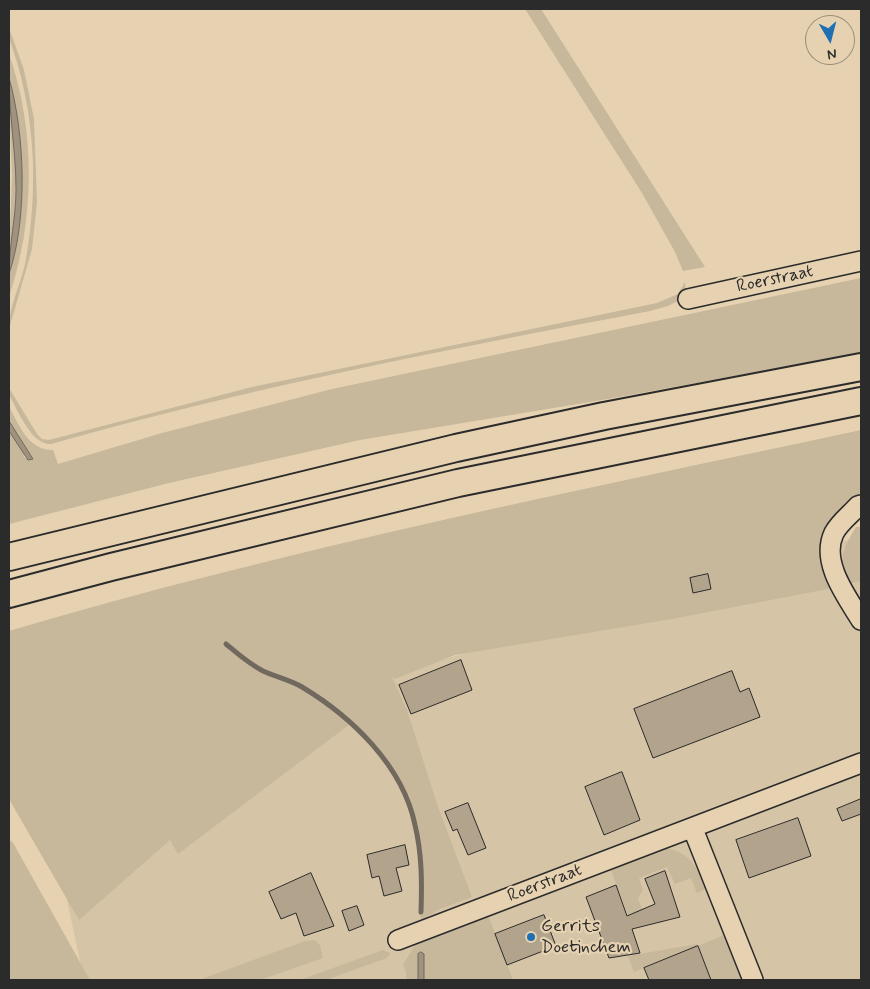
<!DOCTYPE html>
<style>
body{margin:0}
#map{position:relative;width:870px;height:989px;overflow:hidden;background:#e6d2b1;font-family:Mynerve,sans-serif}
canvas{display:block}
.frame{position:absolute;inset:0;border:10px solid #2b2b2b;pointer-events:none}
.north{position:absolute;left:805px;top:15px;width:50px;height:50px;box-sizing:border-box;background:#e6d2b1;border:1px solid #9b8f7b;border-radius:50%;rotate:172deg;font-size:14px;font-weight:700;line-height:20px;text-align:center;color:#2b2b2b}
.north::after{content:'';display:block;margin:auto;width:18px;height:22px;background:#1f6fb2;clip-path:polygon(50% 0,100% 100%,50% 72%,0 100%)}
</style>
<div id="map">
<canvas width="870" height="989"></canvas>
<div class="frame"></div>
<div class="north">N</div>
</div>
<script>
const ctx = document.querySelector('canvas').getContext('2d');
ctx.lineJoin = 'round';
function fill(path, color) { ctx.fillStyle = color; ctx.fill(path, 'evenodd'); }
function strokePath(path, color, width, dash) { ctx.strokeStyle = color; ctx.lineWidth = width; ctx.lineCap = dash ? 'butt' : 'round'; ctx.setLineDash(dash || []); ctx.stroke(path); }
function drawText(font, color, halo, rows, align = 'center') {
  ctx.font = font + ' Mynerve,sans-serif'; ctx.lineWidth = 4.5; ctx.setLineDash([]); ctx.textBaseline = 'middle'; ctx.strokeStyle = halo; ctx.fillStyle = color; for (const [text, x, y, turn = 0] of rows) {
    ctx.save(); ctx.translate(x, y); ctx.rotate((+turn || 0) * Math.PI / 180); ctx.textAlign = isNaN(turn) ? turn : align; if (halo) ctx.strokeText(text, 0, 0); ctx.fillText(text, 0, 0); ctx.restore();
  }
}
const built = new Path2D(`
 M861 536V980H84L67 900 357 685Z`);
const green = new Path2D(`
 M525 9H541L705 267 683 271 675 252 642 193Z
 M9 28 24 70 34 119 37 202 32 249 9 329C9 304 22 283 26 259 39 184 35 109 9 38Z
 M9 54C36 131 35 220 9 297V274L18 232 21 165 18 128 9 78Z
 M9 99C19 151 18 204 9 256L12 176Z
 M861 278V353L608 399 360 440 169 483 9 524V431L25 455 23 456 28 460 33 459 9 421V407C20 426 28 450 53 450L58 464 162 433 332 389Z
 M685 282 686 297 668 306 650 311C449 349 248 388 51 444 31 445 18 410 9 395V388L37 434 42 439 49 440 252 387 657 303 678 294Z
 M861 430V496C822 526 832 544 833 588L672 619 455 655 395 679 392 677 407 710 438 807 472 897 440 909 421 920C422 834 417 784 350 724L178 854 170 840 79 920 9 799V631C289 548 576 491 861 430Z
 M856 527H861V581L848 584C836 563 844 546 856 527Z
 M12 841 90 980H9V842Z
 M665 848C690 852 697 867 706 889L697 893 691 878 675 884 667 867 639 878 643 890 638 898 647 924 633 928 610 868Z
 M488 915 513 980H424V955L418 954V980H406V972L403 965 416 943Z
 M724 935 742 980H711L698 946 634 972 628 956 697 944 698 946Z
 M315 940 320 945 323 958 260 980H199L305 941Z
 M383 950 390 953 387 958 326 980H300Z`);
const water = new Path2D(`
 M9 78C25 134 28 218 9 274 9 245 16 218 16 189 16 152 9 115 9 78Z
 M9 421 33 459 28 460 9 431Z
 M421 952 424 954V980H418V954Z`);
const stream = new Path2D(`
 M226 644C238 654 249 664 263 671 276 677 290 680 302 687 352 717 403 766 415 825 422 854 422 883 421 912`);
const building = new Path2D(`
 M708 574 711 589 693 593 690 578Z
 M461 660 472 690 411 714 399 685Z
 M732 671 740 692 749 688 760 717 653 758 634 709Z
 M622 772 640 820 604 835 585 787Z
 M861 799V814L842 821 837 809Z
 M468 803 486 848 468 855 457 829 453 831 445 812Z
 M798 818 811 856 749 878 736 840Z
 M405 845 409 865 396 868 402 891 384 896 379 876 372 878 367 855Z
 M665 871 680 917 632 929 640 953 609 958 586 897 616 885 627 916 655 904 645 879Z
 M311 873 334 926 304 936 296 913 281 919 269 892Z
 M357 906 364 925 349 931 342 911Z
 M544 915 556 946 507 965 495 934Z
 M698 946 711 980H649L644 968Z`);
const minor = new Path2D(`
 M688 299 861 261
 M861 505 858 506C851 514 839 523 834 533 820 562 847 597 861 620
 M693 829 753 980
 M398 940 861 763`);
const highway = new Path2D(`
 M9 557 456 448 604 416 861 367
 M9 594 111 567 458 483 861 401`);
const markers = [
 [531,937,5,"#1f6fb2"]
];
const streetNames = [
 ["Roerstraat",775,280,-12],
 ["Roerstraat",545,884,-21]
];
const poiNames = [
 ["Gerrits",541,927],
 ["Doetinchem",541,948]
];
fill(built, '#d6c4a6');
fill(green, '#c7b79b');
fill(water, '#9f927e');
strokePath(water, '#71695d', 1);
strokePath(stream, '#71695d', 5);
fill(building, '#b2a48c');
strokePath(building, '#2b2b2b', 1);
strokePath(minor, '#2b2b2b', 22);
strokePath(highway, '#2b2b2b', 30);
strokePath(minor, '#e6d2b1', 19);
strokePath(highway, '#e6d2b1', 26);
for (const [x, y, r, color] of markers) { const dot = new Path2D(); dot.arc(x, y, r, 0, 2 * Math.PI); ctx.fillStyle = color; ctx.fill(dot); strokePath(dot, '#e6d2b1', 2); }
drawText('18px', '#2b2b2b', '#e6d2b1', streetNames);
drawText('18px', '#2b2b2b', '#e6d2b1', poiNames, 'left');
</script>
